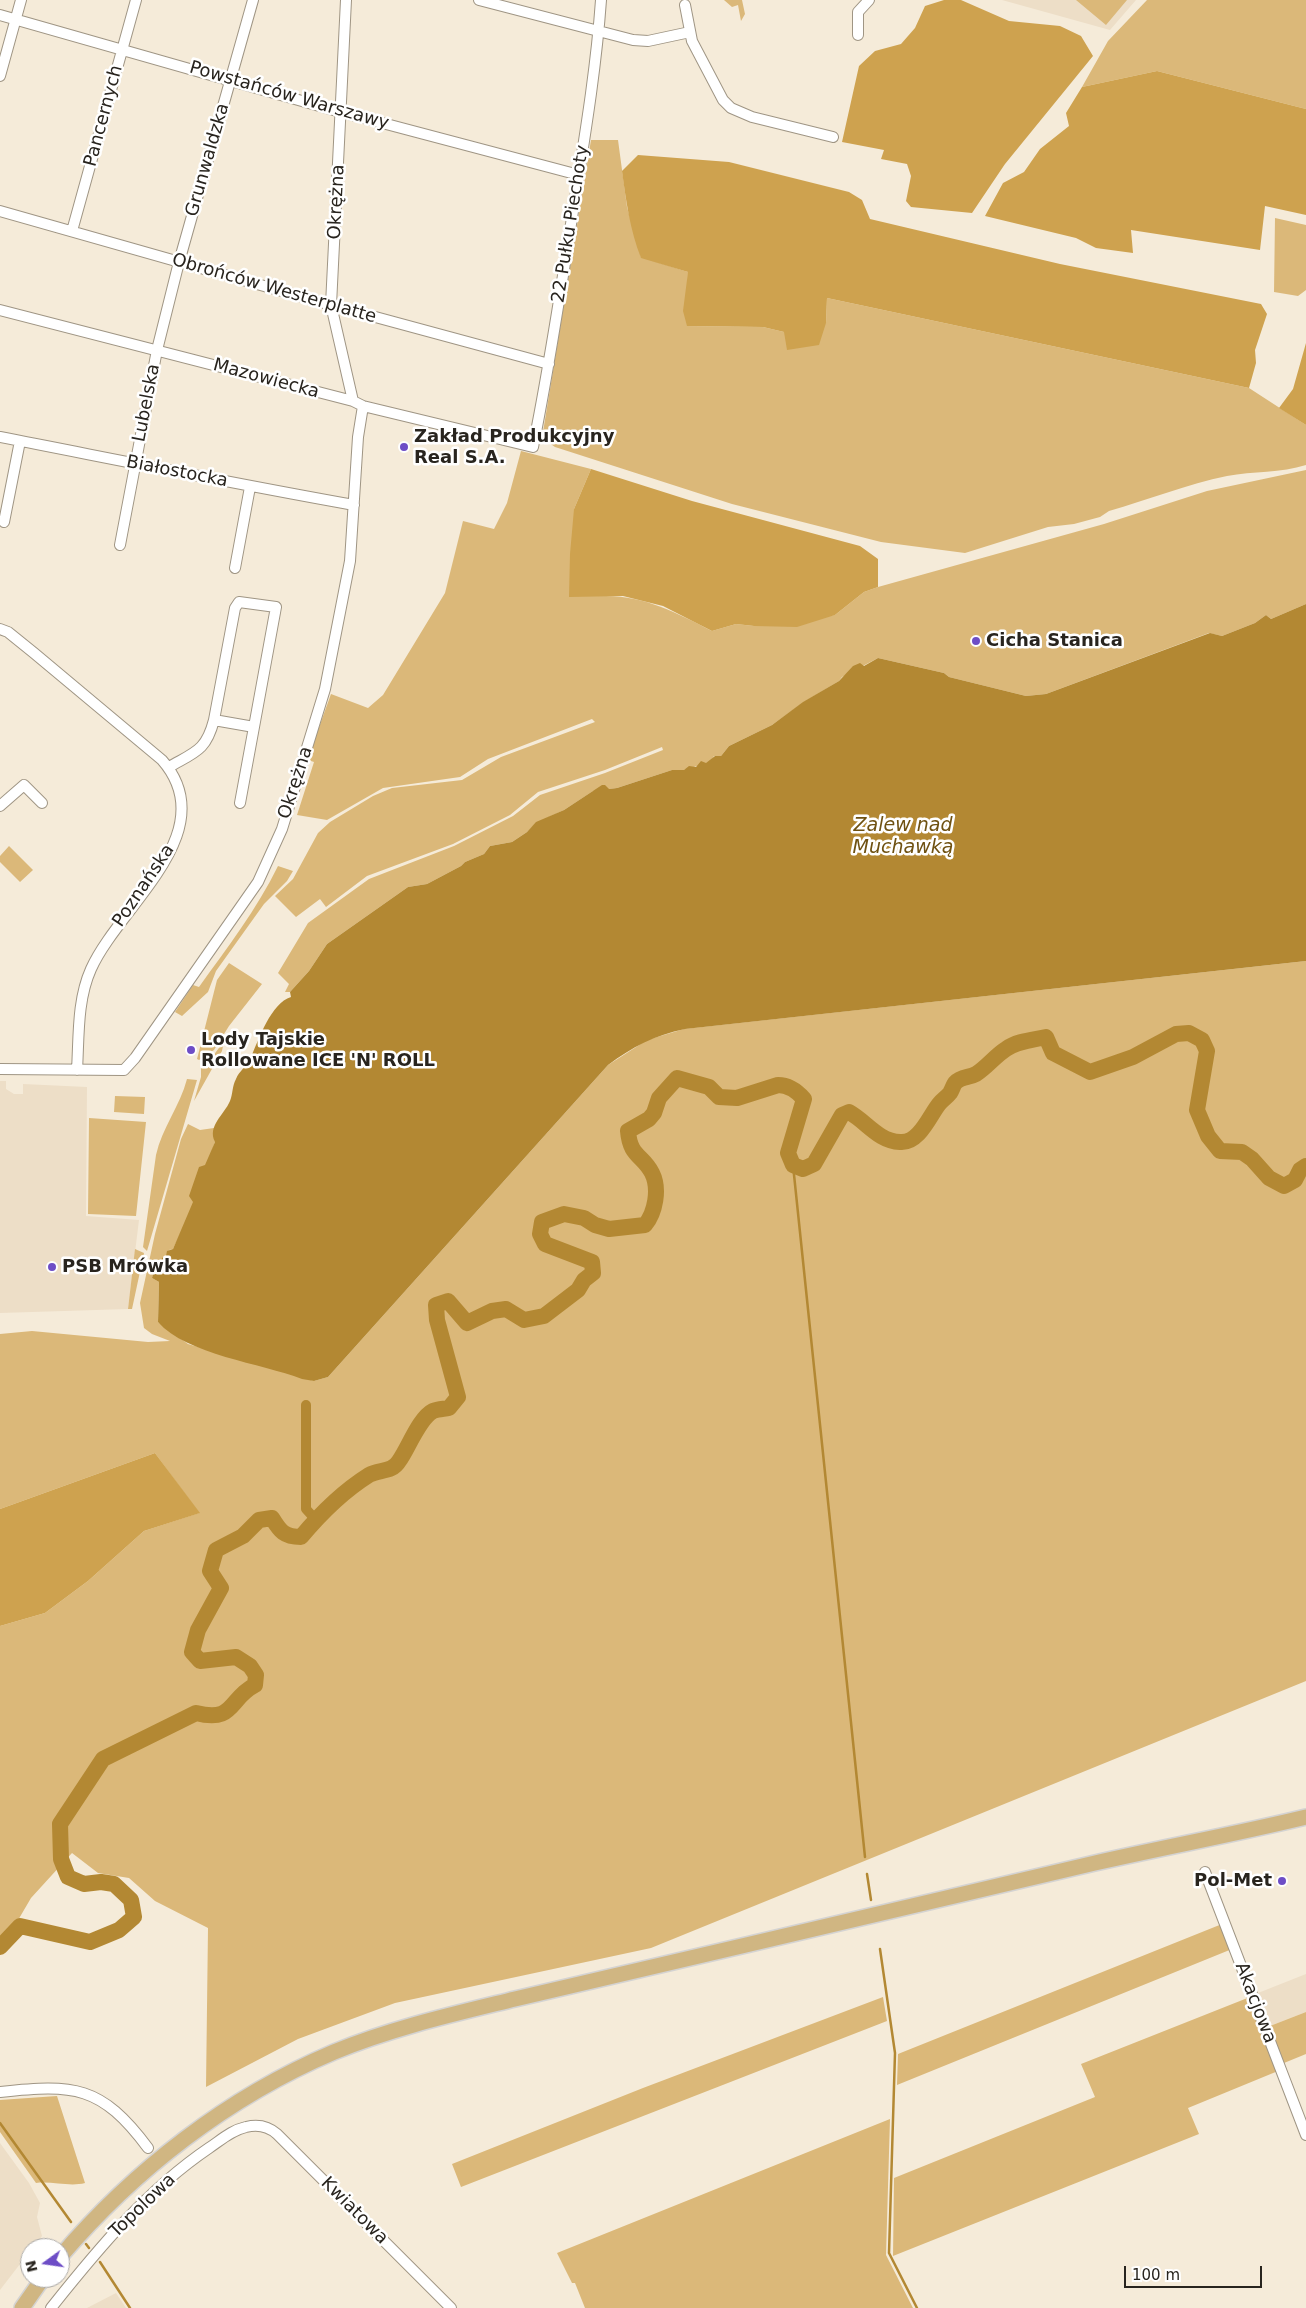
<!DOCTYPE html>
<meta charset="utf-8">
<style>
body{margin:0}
#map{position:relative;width:1306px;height:2308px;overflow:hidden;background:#f5ebd9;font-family:"DejaVu Sans",sans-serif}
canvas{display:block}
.north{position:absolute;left:20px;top:2238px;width:50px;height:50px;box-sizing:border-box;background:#fff;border:1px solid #a9a7a5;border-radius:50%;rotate:256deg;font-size:14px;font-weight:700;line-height:20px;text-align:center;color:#28241e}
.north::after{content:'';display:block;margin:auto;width:18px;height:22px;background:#6d4dc6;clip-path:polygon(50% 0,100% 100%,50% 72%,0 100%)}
.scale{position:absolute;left:1124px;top:2266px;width:138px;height:22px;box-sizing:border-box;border:2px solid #28241e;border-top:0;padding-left:6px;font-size:15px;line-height:18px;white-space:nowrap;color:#28241e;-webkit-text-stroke:4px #fff;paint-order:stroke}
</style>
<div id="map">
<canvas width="1306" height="2308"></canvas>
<div class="north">N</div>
<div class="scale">100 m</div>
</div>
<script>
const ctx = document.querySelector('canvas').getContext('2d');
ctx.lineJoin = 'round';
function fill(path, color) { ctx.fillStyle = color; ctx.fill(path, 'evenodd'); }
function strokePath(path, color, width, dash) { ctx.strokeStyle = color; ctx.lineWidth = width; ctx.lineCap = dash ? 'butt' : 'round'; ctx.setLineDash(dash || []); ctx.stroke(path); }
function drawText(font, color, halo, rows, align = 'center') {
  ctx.font = font + ' "DejaVu Sans",sans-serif'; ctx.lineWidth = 5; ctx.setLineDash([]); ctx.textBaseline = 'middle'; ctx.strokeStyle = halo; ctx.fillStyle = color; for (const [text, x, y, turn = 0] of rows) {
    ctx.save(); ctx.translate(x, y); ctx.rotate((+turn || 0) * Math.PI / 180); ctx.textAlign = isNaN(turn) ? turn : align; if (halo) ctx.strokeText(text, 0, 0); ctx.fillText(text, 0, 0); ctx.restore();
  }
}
const built = new Path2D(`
 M1002 0H1136L1110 30Z
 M0 1081H6V1089L14 1094H23V1084L87 1087 86 1216 139 1220 128 1309 0 1313Z
 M1306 1974V2012L1270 2026 1258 1993Z
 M0 2143 29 2183 40 2203 37 2217 42 2236 33 2248H30V2251L0 2290Z
 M116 2293 126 2308H87Z`);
const green = new Path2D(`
 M724 0H742L745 14 741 21 738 5 732 7Z
 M1076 0H1127L1106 25Z
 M1147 0H1306V109L1157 71 1082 87 1108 41Z
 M591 140H618L627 207 641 257 688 272 687 326 763 327 784 332 826 323 827 298 1249 388 1306 425V465C1281 473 1253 471 1227 476 1188 484 1147 500 1109 511L1100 517 1074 524 1048 527 965 553 881 542 732 504 555 447 542 438Z
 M1275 218 1306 225V290L1298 296 1274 292Z
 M521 451 591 469 574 509 606 596C645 596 677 613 712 631L736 624 754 626 835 615 864 592 878 587 1104 524 1207 491 1306 470V604L1271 619 1266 615 1255 623 1222 636 1209 633 1046 694 1026 696 949 677 944 673 878 658 842 677 839 681 804 702 772 725 729 746 721 756H714L710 762 684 770H672L617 788 593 791 564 810 536 823 527 832 512 842 490 846 484 854 465 862 461 866 427 884 408 887 327 944 309 971 290 992H285L289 984 278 973 308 923 369 879 454 846 513 816 540 795 605 773 663 750 662 747 605 770 538 792 510 815 453 844 367 876 326 907 320 899 296 917 275 896 293 879 318 833 330 822 373 796 392 788 462 780 501 757 595 722 592 719 488 759 460 777 383 788 327 820 297 815 314 762 308 760 309 755 331 694 368 708 383 695 445 593 463 521 494 529 507 503Z
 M9 846 33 870 20 882 0 862V856Z
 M278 866 293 871 287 881 264 904 216 971 208 992 182 1016 175 1012 193 985 199 987C227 948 257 909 278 866Z
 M1306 961V1681L651 1948 395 2003 298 2039 206 2087 208 1928 155 1901 129 1878 98 1873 72 1853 31 1898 7 1939 0 1945V1626L45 1613 88 1581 144 1531 199 1513 155 1453 0 1509V1334L32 1331 148 1342 170 1341 152 1334 144 1328 140 1303 155 1234 181 1139 188 1124 200 1130 214 1128 215 1142 191 1211 173 1249 169 1250 166 1257 157 1265 152 1278 159 1282 158 1322 188 1344 314 1381 328 1377 608 1065 647 1040 684 1029Z
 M229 963 262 984 229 1026 214 1050 199 1060 197 1059 217 980Z
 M224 1041 222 1051 194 1101 201 1077V1063L213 1056Z
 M187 1079 197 1080 147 1251 143 1247 156 1155C162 1128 180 1106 187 1079Z
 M115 1096 145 1097 144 1114 114 1112Z
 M89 1118 146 1122 136 1216 88 1214Z
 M135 1249 144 1253 132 1309H128Z
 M1222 1924 1232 1949 897 2085 898 2054Z
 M883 1997 887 2021 461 2187 452 2164 643 2088Z
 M1250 1997 1278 2071 1188 2108 1199 2134 893 2256 894 2178 1095 2097 1081 2064Z
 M1306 2012V2054L1284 2063 1270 2026Z
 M57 2096 85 2183C70 2187 52 2181 36 2183L0 2132V2100Z
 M890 2119 886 2255 913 2308H585L575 2283H572L557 2253Z`);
const forest = new Path2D(`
 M944 0H961L1009 21 1060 26 1081 36 1093 56 1005 164 972 213 911 207 906 201 911 176 907 164 881 159 884 150 842 142 859 66 875 51 901 44 915 28 925 6Z
 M1157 71 1306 109V215L1265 206 1260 250 1131 230 1133 253 1096 248 1076 238 985 216 1003 183 1024 172 1040 149 1069 126 1066 113 1082 87Z
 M638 155 729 162 849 192 862 200 870 219 1060 264 1261 304 1267 314 1255 350 1256 363 1249 388 827 298 826 323 819 345 787 350 784 332 763 327 687 326 683 311 688 272 641 258C630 230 626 201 622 171Z
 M1306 343V425L1279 408 1293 389Z
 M591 469 692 501 860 546 878 559V587L864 592 835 615 797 627 754 626 736 624 712 631 663 606 623 596 569 597 570 554 574 509Z
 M155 1453 200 1513 144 1531 88 1581 45 1613 0 1626V1509Z`);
const water = new Path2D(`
 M1306 604V961L685 1029C655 1035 632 1047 608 1065L328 1377 314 1381 302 1379C261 1363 187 1355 158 1322L159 1282 152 1278 156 1265 161 1262 162 1258 166 1256 167 1251 173 1249 193 1202 189 1196 199 1167 205 1165 215 1142C207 1126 224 1115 230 1101 233 1094 232 1086 236 1079 239 1071 248 1065 251 1057 259 1039 271 1003 291 997L290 992 309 971 327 944 408 887 427 884 461 866 465 862 484 854 490 846 512 842 527 832 536 822 564 810 602 785H605L609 789 617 788 672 770H684L689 766 696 767 701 761 706 763 715 756H721L729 746 772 725 803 702 839 681 853 666 860 663 864 666 878 658 944 673 949 677 1026 696 1046 694 1210 633 1222 636 1255 623 1266 615 1271 619Z`);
const stream = new Path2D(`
 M793 1165 865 1857
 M867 1874 871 1900
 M880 1949 895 2053 889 2253 917 2308
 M0 2123 71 2222
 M86 2244 89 2248
 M100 2262 130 2308`);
const canal = new Path2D(`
 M306 1405V1509L316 1520`);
const river = new Path2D(`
 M0 1947 20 1926 90 1942 119 1930 134 1917 131 1900 114 1884 101 1882 84 1884 68 1877 61 1859 60 1824 103 1759 196 1713C235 1723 228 1699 255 1685L256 1675 250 1666 236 1657 200 1661 192 1652 198 1630 221 1588 210 1571 216 1550 243 1536 259 1520 272 1518C280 1531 284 1537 301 1537 321 1513 342 1492 369 1475 379 1469 392 1473 399 1461 408 1449 419 1418 433 1411 438 1409 444 1409 449 1408L458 1397 437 1320 436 1305 448 1301 467 1323 492 1311 506 1309 524 1320 544 1316 578 1290 584 1280 593 1273 592 1262 545 1244 540 1234 542 1222 564 1214 584 1218 595 1225 609 1229 645 1225C655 1213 660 1189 652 1173 643 1155 630 1157 628 1131L649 1119 654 1113 659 1098 677 1078 709 1087 719 1097 737 1098 778 1085C788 1085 797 1091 804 1099L788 1153 793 1165 803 1169 814 1164 842 1115 849 1112C867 1122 878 1141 900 1142 919 1144 930 1115 939 1104 942 1100 947 1097 950 1093 952 1090 953 1086 955 1083 961 1076 969 1078 976 1074 987 1067 995 1056 1006 1049 1017 1041 1032 1040 1046 1037L1053 1053 1090 1072 1133 1057 1176 1034 1189 1033 1202 1040 1207 1051 1197 1110 1208 1136 1220 1151 1242 1152 1252 1159 1269 1178 1284 1186 1295 1180 1300 1170 1306 1166`);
const street = new Path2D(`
 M346 0 331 305 353 401
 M479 0 633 40 648 41 690 32
 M685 5 692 41 723 100 731 108 752 117 833 137
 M0 15 337 111 579 175
 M858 35V12L869 0
 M0 76 21 0
 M0 211 331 305 549 364
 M72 231 136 0
 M0 310 353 401 363 406 533 447C549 368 561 290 573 211 584 141 596 71 601 0
 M0 437C118 460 236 484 354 505
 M4 522 20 441
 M120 545 157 350 179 262 253 0
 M235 568 250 487
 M0 629 8 632 34 653 162 760C225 832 119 906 91 969 77 1000 79 1037 77 1070
 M169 767C195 752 206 751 214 720L254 727 276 607 239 602 235 608 214 720
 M240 803 254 727
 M0 806 24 785 42 803
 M0 1069 124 1070 135 1058 258 882 282 829 325 689 350 561 358 437 363 406
 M1205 1872 1306 2135
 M0 2092C74 2084 101 2085 148 2148
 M51 2308C98 2249 147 2190 209 2148 221 2140 232 2130 246 2127 258 2124 268 2126 277 2134L451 2308`);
const primary = new Path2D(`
 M60 2257C134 2170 228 2097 334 2052 392 2028 454 2014 515 1999 592 1981 669 1963 746 1945 862 1918 978 1890 1095 1863 1165 1847 1236 1834 1306 1817
 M22 2308 43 2278`);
const markers = [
 [404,447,5,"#6d4dc6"],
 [976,641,5,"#6d4dc6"],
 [191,1050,5,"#6d4dc6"],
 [52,1267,5,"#6d4dc6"],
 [1282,1881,5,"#6d4dc6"]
];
const streetNames = [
 ["Powstańców Warszawy",289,96,16],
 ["Pancernych",104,116,-75],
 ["Grunwaldzka",208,160,-74],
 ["Okrężna",337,202,-87],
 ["22 Pułku Piechoty",571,224,-81],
 ["Obrońców Westerplatte",274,289,16],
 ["Mazowiecka",266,379,15],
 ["Lubelska",147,403,-79],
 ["Białostocka",177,472,11],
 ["Okrężna",296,783,-72],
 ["Poznańska",144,886,-56],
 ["Akacjowa",1255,2003,69],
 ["Topolowa",143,2206,-44],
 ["Kwiatowa",354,2211,45]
];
const poiNames = [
 ["Zakład Produkcyjny",414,437],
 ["Real S.A.",414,458],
 ["Cicha Stanica",986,641],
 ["Lody Tajskie",201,1040],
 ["Rollowane ICE 'N' ROLL",201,1061],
 ["PSB Mrówka",62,1267],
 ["Pol-Met",1272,1881,"right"]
];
const waterNames = [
 ["Zalew nad",903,826],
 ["Muchawką",903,848]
];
fill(built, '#eddec7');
fill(green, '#dbb879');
fill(forest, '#cea24f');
fill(water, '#b38833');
strokePath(stream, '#b38833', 2.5);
strokePath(canal, '#b38833', 10);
strokePath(river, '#b38833', 16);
strokePath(street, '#9f9584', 12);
strokePath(primary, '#d4d3d2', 18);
strokePath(street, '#fff', 10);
strokePath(primary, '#d0b682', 15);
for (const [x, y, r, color] of markers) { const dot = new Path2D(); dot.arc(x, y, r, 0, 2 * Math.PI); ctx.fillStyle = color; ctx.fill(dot); strokePath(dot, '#fff', 2); }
drawText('18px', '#28241e', '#fff', streetNames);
drawText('bold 18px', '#28241e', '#fff', poiNames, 'left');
drawText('italic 19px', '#6f5111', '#fff', waterNames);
</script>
